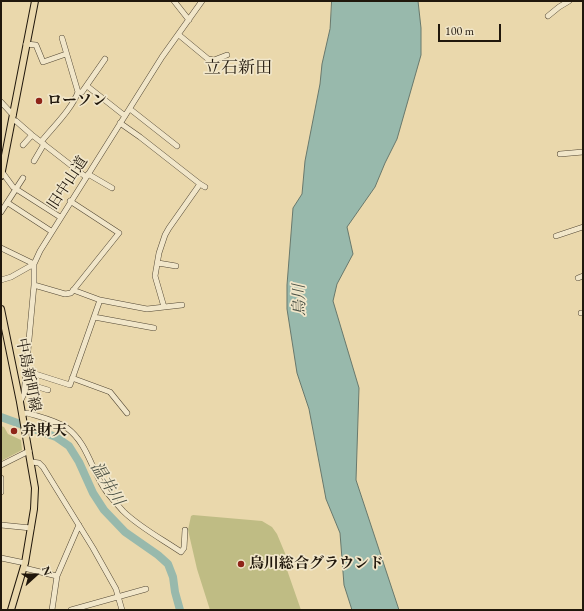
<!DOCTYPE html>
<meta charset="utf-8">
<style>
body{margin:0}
#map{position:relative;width:584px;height:611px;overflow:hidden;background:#ead8ac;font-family:"EB Garamond",serif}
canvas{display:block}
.frame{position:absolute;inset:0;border:2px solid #20170c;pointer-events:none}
.north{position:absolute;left:16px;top:555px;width:40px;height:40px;-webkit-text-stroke:3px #f1e6c9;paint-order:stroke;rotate:69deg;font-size:11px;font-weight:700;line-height:16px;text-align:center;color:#20170c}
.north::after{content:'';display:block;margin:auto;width:14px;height:18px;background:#20170c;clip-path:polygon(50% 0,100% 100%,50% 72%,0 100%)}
.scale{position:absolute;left:438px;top:24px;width:63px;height:18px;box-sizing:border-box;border:2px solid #20170c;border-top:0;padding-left:5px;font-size:12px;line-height:14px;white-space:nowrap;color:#20170c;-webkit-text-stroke:3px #f1e6c9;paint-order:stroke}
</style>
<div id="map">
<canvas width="584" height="611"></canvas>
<div class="frame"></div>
<div class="north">N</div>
<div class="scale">100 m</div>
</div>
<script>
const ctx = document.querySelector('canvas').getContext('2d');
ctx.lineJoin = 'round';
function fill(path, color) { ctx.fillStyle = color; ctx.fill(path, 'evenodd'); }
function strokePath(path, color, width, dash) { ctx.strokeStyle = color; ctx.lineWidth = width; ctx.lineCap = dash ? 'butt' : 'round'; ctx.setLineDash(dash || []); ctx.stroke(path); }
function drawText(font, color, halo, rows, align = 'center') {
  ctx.font = font + ' "EB Garamond","Noto Serif JP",serif'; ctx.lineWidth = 3.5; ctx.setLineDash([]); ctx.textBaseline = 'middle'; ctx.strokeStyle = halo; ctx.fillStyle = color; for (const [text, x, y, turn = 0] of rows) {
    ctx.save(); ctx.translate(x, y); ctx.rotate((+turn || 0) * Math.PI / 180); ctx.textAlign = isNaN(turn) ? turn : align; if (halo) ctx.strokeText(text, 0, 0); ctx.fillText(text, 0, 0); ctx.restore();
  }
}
const green = new Path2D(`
 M1 426 4 427 8 434 21 440 22 450 1 461Z
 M193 515 262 521 272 527 277 534 287 558 286 567 301 610H210L197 569 188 530 191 516Z`);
const water = new Path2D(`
 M332 1H418L421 28V55L397 139 385 163 375 187 347 227 353 254 337 284 333 301 359 388 356 480 399 610H352L344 585 340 533 326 499 309 409 297 373 287 309V285L293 208 302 194 305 161 320 84 322 64 330 29Z`);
const river = new Path2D(`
 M1 417 56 437 69 446 79 462 93 493 104 510 125 532 158 555 168 564 173 577 175 592 180 610`);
const minor = new Path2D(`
 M174 1 189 20
 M548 16 559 7 569 1
 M179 35 208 59 214 60 227 55
 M26 44 36 45 43 62 66 54
 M87 86 125 116
 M78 92H82L105 59
 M1 102 13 115
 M130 109 177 146
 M12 120 16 121 32 135 86 177
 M120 123 140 137 200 184 205 187
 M41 142C52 128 72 109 78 92L62 38
 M23 145 32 135
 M560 154 583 152
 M34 161 44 144
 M2 172 13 187 60 217
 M88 174 112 188
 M8 203 51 231
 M1 212 23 178
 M556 236 583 227
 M1 248 34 264 11 277 1 280
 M158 263 176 266
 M578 278 583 276
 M34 285 65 294 71 293 119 233 70 201
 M73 290 100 300 147 309 182 305
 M164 307 155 276 159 253 165 235 169 228 200 184
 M581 313H583
 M94 317 154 328
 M26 371 70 385 100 300
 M72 378 110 392 127 413
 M25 383 48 390
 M20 402 24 394 25 383 34 285V264L40 251 162 57 202 1
 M22 414 27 413C40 417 55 420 67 428 87 443 91 468 104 488 109 496 117 504 123 511 139 527 162 539 181 552L184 548 185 530
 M32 462 39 463 43 467 93 548 116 589 122 610
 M1 465 29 451
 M1 478V492
 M1 525 31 528
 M1 558 25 563
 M24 568 57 576
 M52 610 57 576 79 525
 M71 610 146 589`);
const major = new Path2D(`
 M1 176 35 1
 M1 309 20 402 35 488 34 509 25 563 11 610`);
const markers = [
 [39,101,4,"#8f2418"],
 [14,431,4,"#8f2418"],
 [241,564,4,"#8f2418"]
];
const poiNames = [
 ["ローソン",47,101],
 ["弁財天",22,431],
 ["烏川総合グラウンド",249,564]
];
const streetNames = [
 ["旧中山道",68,183,-57],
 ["中島新町線",28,375,79]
];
const waterNames = [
 ["烏川",300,300,-91],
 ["温井川",107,484,58]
];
const quarterNames = [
 ["立石新田",238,68]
];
fill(green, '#bfbc84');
fill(water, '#98b9ac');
strokePath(water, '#68786c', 1);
strokePath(river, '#98b9ac', 8);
strokePath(minor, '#524734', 6);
strokePath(major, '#20170c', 8);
strokePath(minor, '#f1e6c9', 5);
strokePath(major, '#ead8ac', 6);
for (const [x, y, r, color] of markers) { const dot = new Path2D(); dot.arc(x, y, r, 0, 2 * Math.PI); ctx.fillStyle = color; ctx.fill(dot); strokePath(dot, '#f1e6c9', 1.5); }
drawText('bold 15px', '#20170c', '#f1e6c9', poiNames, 'left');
drawText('15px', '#20170c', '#f1e6c9', streetNames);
drawText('italic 16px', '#4a5044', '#f1e6c9', waterNames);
drawText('17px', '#20170c', '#f1e6c9', quarterNames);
</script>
